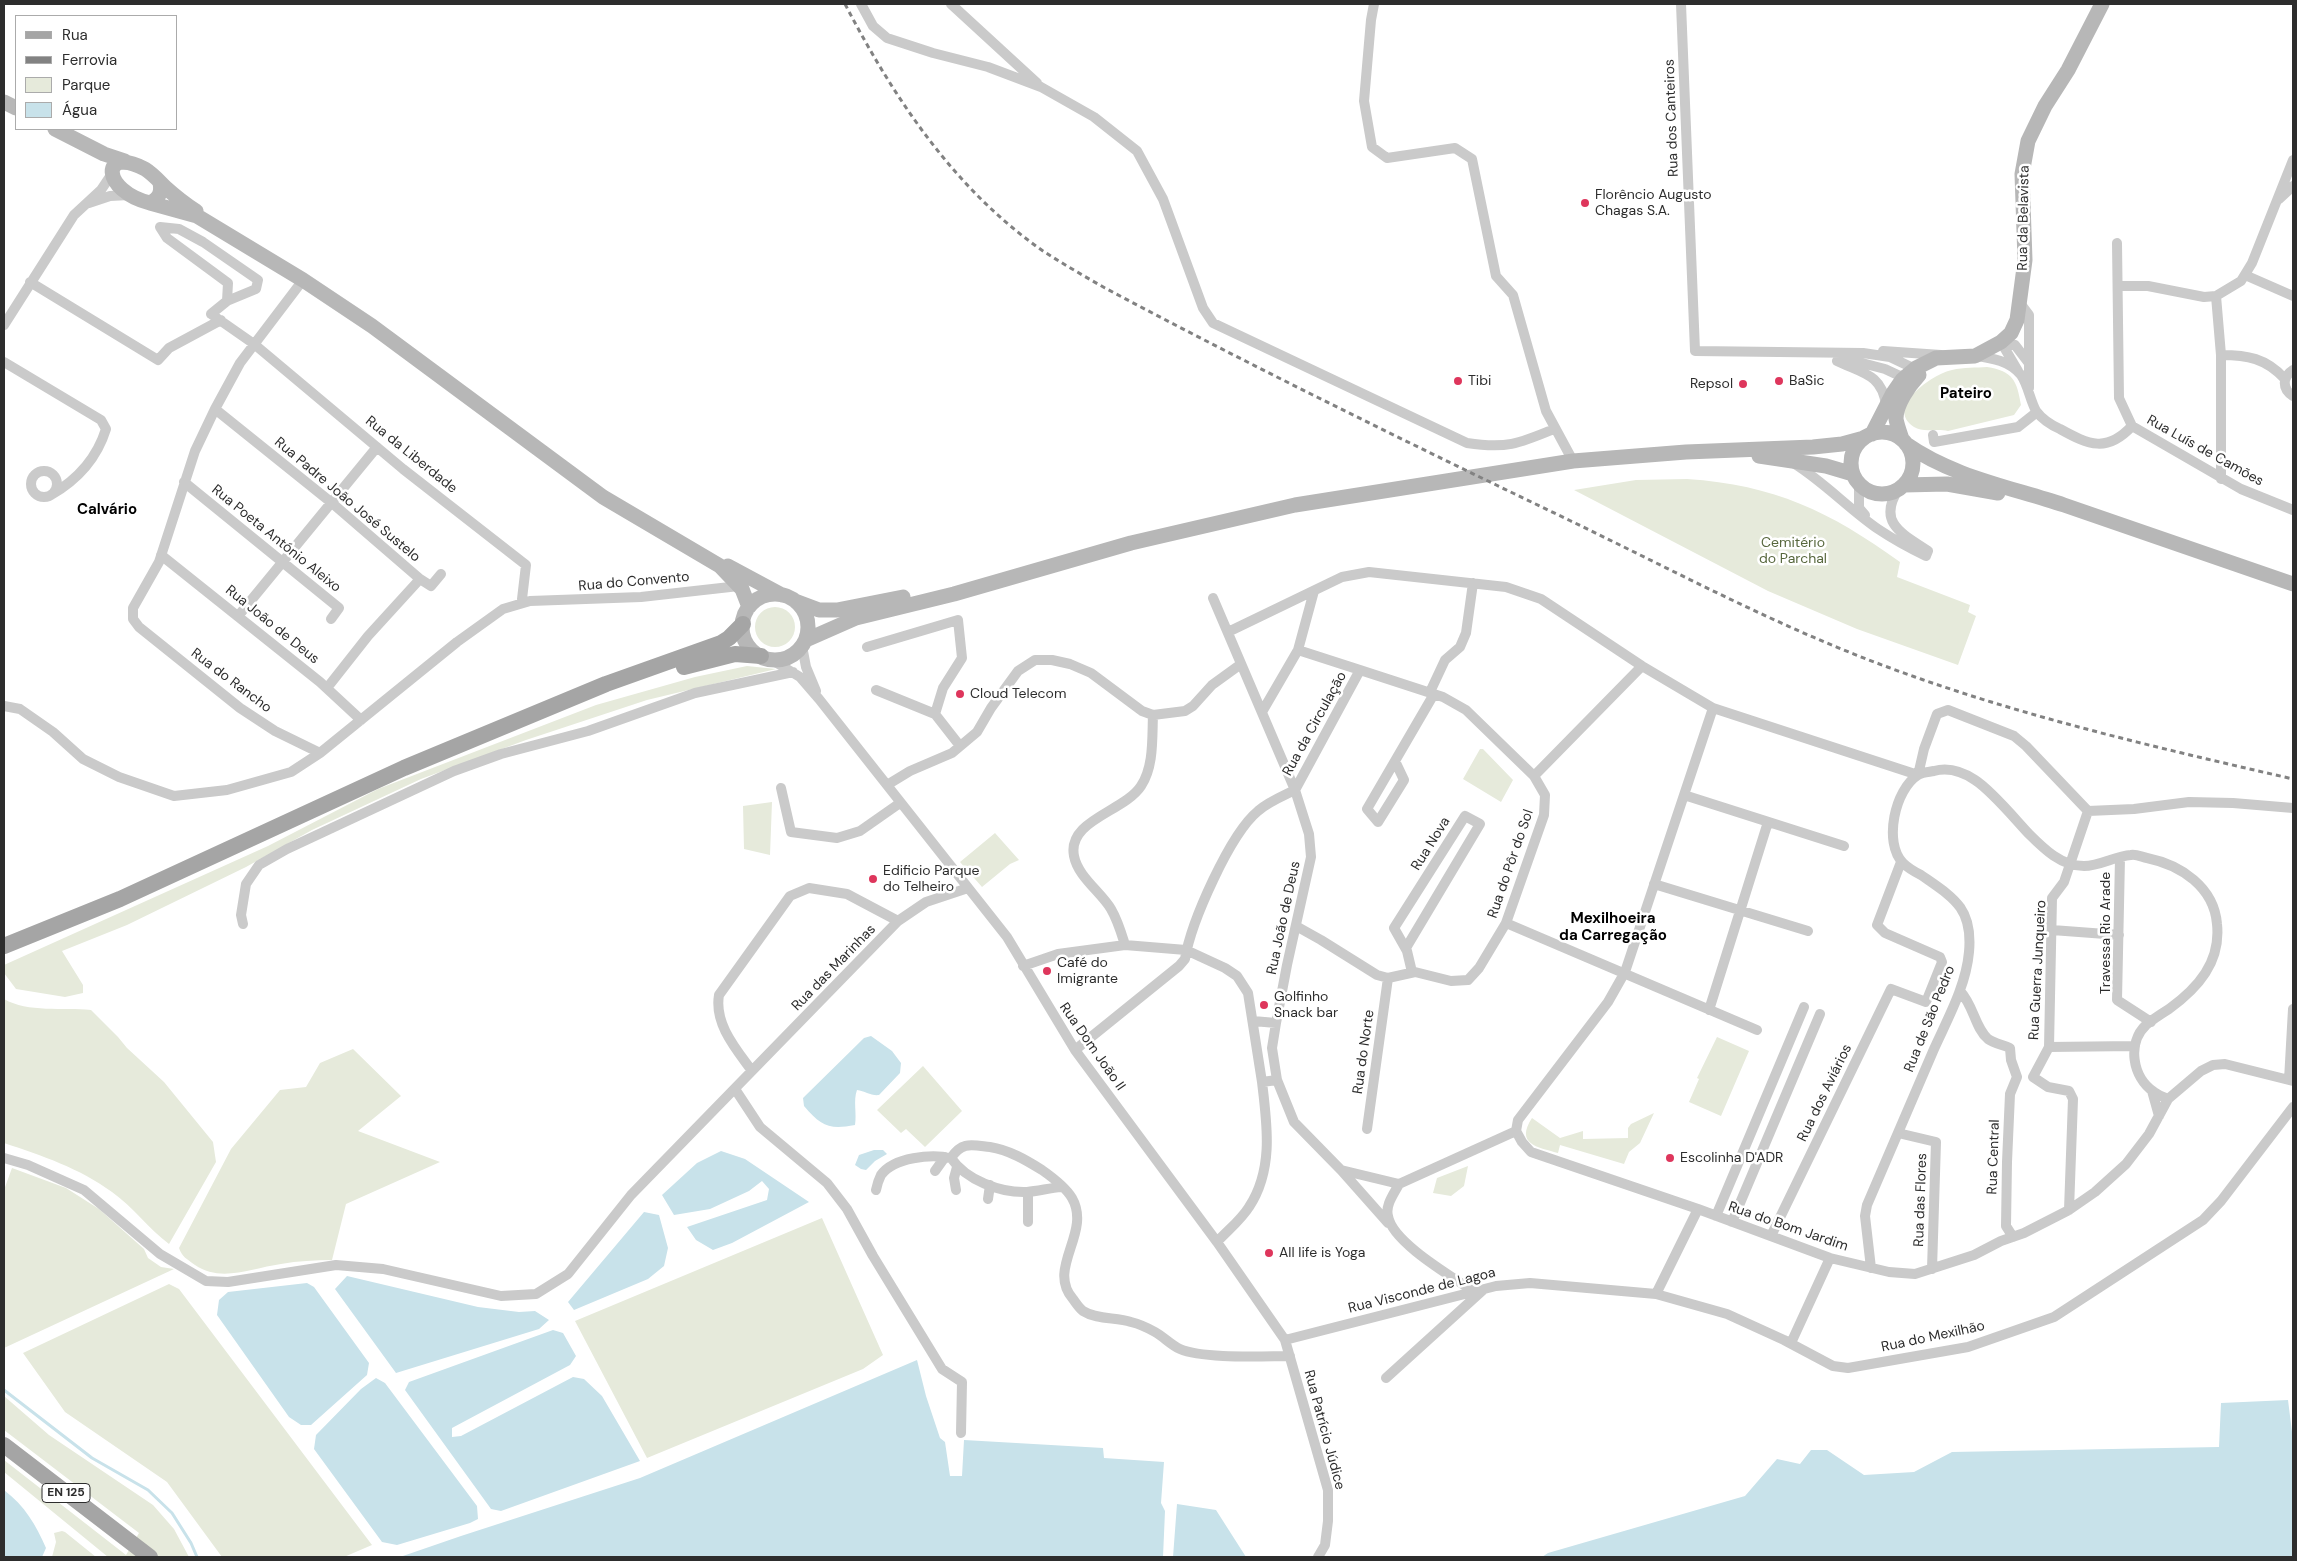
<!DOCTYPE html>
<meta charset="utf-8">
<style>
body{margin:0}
#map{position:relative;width:2297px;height:1561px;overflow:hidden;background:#fff;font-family:"DM Sans",sans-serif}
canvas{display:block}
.frame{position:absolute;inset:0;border:5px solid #2d2d2d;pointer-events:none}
.legend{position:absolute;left:15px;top:15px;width:162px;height:115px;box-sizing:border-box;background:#fff;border:1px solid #ababab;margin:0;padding:6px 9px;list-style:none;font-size:15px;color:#2d2d2d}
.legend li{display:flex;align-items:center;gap:10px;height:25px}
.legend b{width:25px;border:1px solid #ababab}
</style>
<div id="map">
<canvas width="2297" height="1561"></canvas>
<div class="frame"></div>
<ul class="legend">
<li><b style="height:6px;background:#a5a5a5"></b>Rua</li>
<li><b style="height:6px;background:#828282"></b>Ferrovia</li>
<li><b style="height:14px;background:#e6eadb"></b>Parque</li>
<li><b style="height:14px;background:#c8e2ea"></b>Água</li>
</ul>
</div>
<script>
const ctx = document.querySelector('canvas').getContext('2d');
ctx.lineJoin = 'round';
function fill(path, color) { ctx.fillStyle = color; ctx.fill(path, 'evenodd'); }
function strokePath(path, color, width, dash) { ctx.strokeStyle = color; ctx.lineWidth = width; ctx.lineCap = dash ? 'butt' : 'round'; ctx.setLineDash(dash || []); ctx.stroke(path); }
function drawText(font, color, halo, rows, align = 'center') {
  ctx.font = font + ' "DM Sans",sans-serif'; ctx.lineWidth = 5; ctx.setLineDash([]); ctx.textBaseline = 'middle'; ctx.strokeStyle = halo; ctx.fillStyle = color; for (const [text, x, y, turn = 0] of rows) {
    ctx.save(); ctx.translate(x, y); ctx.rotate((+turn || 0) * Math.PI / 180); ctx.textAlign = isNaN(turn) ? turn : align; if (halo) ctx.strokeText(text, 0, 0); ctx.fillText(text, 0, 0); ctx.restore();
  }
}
const green = new Path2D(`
 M1987 367C2013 371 2017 381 2021 405L2014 415 1948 431C1937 428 1923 433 1914 427 1884 407 1933 374 1952 370 1964 367 1976 368 1987 367Z
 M1687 479C1775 485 1829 511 1900 562L1897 577 1970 605 1968 612 1976 616 1958 665 1857 629 1768 591 1574 490 1636 480Z
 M755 627a20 20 0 1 1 40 0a20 20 0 1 1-40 0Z
 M747 666 776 669 647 700 526 740 421 779 312 830 246 867 127 925 62 951 83 985V993L65 997 16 989 4 973V965L268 846 378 789 596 705 695 677Z
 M1480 749H1483L1513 780 1501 802 1463 779Z
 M772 802 770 855 744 849 743 806Z
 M995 833 1019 860 1010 864 982 887 960 862Z
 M4 999C28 1013 63 1007 91 1010L118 1037 127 1048 164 1082 213 1142 216 1162 169 1244C149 1229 133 1207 112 1192 79 1168 43 1156 4 1143Z
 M1717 1037 1749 1051 1721 1116 1689 1102 1699 1079 1697 1078Z
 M353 1049 401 1096 358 1131 440 1162 346 1204 332 1260C315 1260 298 1261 281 1264 252 1268 221 1283 195 1265 187 1259 182 1257 179 1248L231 1149 280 1090 306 1087 320 1063Z
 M923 1066 962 1111 925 1147 906 1129 901 1133 877 1110Z
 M1654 1113 1640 1143 1629 1152 1624 1164 1560 1145 1558 1153C1537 1147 1515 1144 1532 1118L1560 1138 1583 1131V1139L1628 1138V1128L1631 1124Z
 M1468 1166 1464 1186 1451 1196 1433 1193 1437 1178Z
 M12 1168 66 1188 99 1209 144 1249 148 1258 161 1267 174 1269 4 1348V1190Z
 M822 1218 883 1355 863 1369 647 1458 575 1321Z
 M169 1284 179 1289 372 1545 344 1557H222L167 1482 65 1412 23 1353Z
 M4 1396 49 1435 153 1505 174 1529 189 1557H108L4 1472V1460L126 1555 139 1533 4 1430Z
 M62 1531 65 1532 96 1557H52L56 1542 54 1533Z`);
const water = new Path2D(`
 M871 1036 892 1051 901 1063 900 1073 879 1095C871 1096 865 1091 857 1090 853 1100 857 1114 855 1125 829 1130 821 1126 804 1106L803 1098 864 1038Z
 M874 1150H883L887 1154 875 1161 866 1170 861 1169 855 1165 859 1155Z
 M721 1151 745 1159 809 1202 732 1243 713 1250 696 1240 687 1227 767 1200 769 1189 762 1181 749 1191 710 1209 674 1215 662 1195 697 1163Z
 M644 1212 659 1215 668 1248 664 1266 648 1279 574 1310 568 1302Z
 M347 1276 478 1307 519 1312 535 1311 549 1320 539 1329 396 1373 335 1289Z
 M307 1283 314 1287 369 1363 367 1375 311 1425H301L289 1417 217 1315 219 1300 228 1292Z
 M553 1330 563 1333 576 1356 570 1365 452 1428V1437L461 1436 573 1377 584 1379 602 1396 640 1461 501 1511 491 1509 405 1390 409 1382Z
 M917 1360 926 1396 940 1438 945 1442 950 1476H962L964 1440 1103 1448 1104 1458 1164 1462 1161 1503 1165 1511 1163 1557H400L461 1536 640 1478Z
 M376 1378 385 1383 477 1506 478 1519 470 1523 397 1545 382 1542 314 1449 316 1435 361 1389Z
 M2288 1400 2293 1440V1557H1542L1548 1553 1745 1496 1777 1459 1800 1464 1811 1450H1827L1864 1475 1914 1472 1952 1452 2219 1447 2221 1403Z
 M4 1490C25 1506 36 1525 46 1548L42 1557H4Z
 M1177 1504 1216 1510 1246 1557H1173Z`);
const stream = new Path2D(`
 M4 1390 92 1458 148 1490 172 1513 191 1543 197 1557`);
const street = new Path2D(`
 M861 4 873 26 887 38 933 53 988 67 1041 87 1094 117 1137 151 1163 199 1203 308 1213 323 1467 443C1506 449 1518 444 1554 429
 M951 4 1037 83
 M1374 4 1371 20 1364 101 1372 147 1387 158 1455 148 1472 159 1496 276 1513 295 1546 411 1573 461
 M1681 4 1695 351 1863 353 1890 357 1911 367V377
 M2279 199 2293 186
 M89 203 110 196 129 195
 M2117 243 2119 398 2132 426 2241 489 2293 510
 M2245 275 2293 296
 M303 280 240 363 215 409 195 451 159 562 133 608V619L139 627 240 708 275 731 320 753
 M30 282 158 360 169 348 221 320
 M2118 286H2148L2204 297 2216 296 2241 281 2252 263 2293 160
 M2216 296 2221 355V479
 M227 301 228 283 167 238 160 227 179 229 203 242 258 280 256 289 227 301 211 314 254 344 403 469 526 565 522 599
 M2020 303 2029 315V388
 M4 325 74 215 101 190 111 175
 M2001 342 2018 371
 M2001 342 2015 345 2028 362
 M1883 351 1941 355
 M2221 355C2247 355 2266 358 2285 379
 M1976 356C1992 358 2010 361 2021 375 2028 385 2030 400 2036 411 2042 419 2051 425 2060 429 2089 445 2107 453 2132 426
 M1839 357 1885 369 1900 376 1908 374
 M1837 361C1862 373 1882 374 1886 405
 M4 362 101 420 106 429C97 458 77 480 51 495
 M2293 370C2282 377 2282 389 2293 396
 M215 409 332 503 420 579 368 636 327 688
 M1933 435 1934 442 2018 427 2037 412
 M1795 464C1825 483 1849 509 1878 529 1893 539 1909 548 1926 556L1928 551C1903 534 1877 523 1898 490
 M31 484a13 13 0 1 1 26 0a13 13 0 1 1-26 0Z
 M184 482 339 608 331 619
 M1859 483V508L1865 515
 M161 555 320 682 361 720
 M420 579 431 586 441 574
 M1213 598 1295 790 1309 834 1311 857 1287 965 1276 1023
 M239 615 377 447
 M1228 632 1342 577 1369 572 1506 587 1541 599 1642 666 1713 708
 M802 646 806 667 816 691
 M867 647 958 620 962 658 943 688 935 714
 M1298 650 1314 591
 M772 660 800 677 819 699 1007 937 1075 1050 1217 1242 1285 1340 1328 1490V1521L1325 1545 1318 1557
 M876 690 935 714 960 746
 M1430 692 1445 660 1460 647 1466 633 1473 583
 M4 706 20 709 53 732 83 759 119 777 174 796 227 790 291 772 320 753 457 642 503 609 530 601 641 597 739 586 743 583
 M1262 712 1298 650 1360 670
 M1395 761 1404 780 1378 822 1367 809 1434 694
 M887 785 910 771 952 753 977 732 991 708 1018 671 1035 660H1052L1070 664 1091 673 1142 711 1153 715 1185 711 1193 706 1212 685 1241 664
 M781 788 791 832 837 838 860 831 900 803
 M1295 790 1360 670 1443 697 1466 710 1534 776
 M1684 795 1844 846
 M2120 858 2117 1000 2151 1022
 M1654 884 1808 931
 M1506 923 1757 1030
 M243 924 241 915 246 884 259 865 287 849 454 771 501 754 588 731 695 693 793 672
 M1296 926 1321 940 1377 975 1388 978 1415 972 1451 981 1468 980 1479 968 1506 923 1544 815 1545 795 1534 776 1642 666
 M2052 930 2119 935
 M1125 945C1121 932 1118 921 1111 909 1101 892 1078 877 1074 856 1067 820 1124 812 1141 786 1154 766 1152 739 1153 715
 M1406 948 1480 824 1465 816 1394 928 1407 951 1412 972
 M1023 966 1058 954 1125 945 1186 950 1225 968 1237 976 1248 993 1262 1082 1277 1080 1272 1048 1276 1023 1253 1021
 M1960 991C1974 1006 1975 1028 1988 1039 1993 1043 2003 1045 2010 1048L2011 1060 2017 1077
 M1709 1010 1768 822
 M2049 1047 2135 1046
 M1075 1050 1179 966 1185 959C1191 922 1230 834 1258 811 1268 802 1283 796 1295 790
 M752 1071C736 1049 714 1024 719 995L790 896 809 888 847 894 898 921
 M2033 1077 2049 1047 2052 898 2064 882 2088 811
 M2033 1077 2048 1087 2069 1091 2073 1099 2069 1210
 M1277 1080 1294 1122 1341 1170 1388 1223
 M2289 1080 2293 1009
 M735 1089 760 1127 827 1183 847 1209 873 1256 942 1369 962 1382 961 1433
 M2152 1091 2159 1116
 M1367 1129 1388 978
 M1516 1131 1518 1120 1608 1002 1625 972 1713 708 1918 775 1924 749 1937 714 1948 710 2014 736 2026 746 2088 811 2134 809 2189 802 2233 803 2293 808
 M1516 1131 1522 1142 1531 1152 1698 1209 1830 1258 1889 1272 1915 1274 1974 1255 2001 1241 2024 1233 2069 1210 2095 1192 2126 1164 2149 1134 2168 1099 2201 1071 2213 1065 2225 1064 2293 1081
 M1898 1133 1936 1142 1932 1269
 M4 1158 28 1165 84 1190 160 1254 206 1281 228 1282 336 1265 383 1269 501 1296 536 1294 568 1274 631 1195 898 921 926 902 968 888
 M1341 1170 1399 1184
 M935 1171 945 1157
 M1061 1187C1050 1188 1038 1191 1027 1192 1000 1193 966 1180 951 1158 962 1141 972 1145 990 1147 1009 1150 1026 1160 1042 1170 1052 1177 1066 1188 1072 1198 1092 1233 1046 1268 1073 1299 1076 1303 1079 1308 1083 1311 1097 1320 1116 1317 1131 1322 1139 1324 1148 1328 1155 1332 1164 1337 1171 1345 1180 1349 1203 1359 1263 1356 1290 1356
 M876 1190C877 1185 879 1179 881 1175 894 1157 931 1154 951 1158
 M956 1190 954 1178 957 1167
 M988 1199 990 1185
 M1716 1216 1804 1007
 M1028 1222V1192
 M1732 1222 1820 1014
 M1771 1236 1891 989 1926 1002 1942 962 1940 957 1885 933 1877 925 1901 862
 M2013 1237 2006 1226 2007 1162 2010 1094 2017 1077
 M1217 1242C1228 1230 1241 1220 1249 1207 1274 1169 1267 1124 1262 1082
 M1871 1268 1865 1216 1867 1205C1889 1153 1912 1101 1934 1049 1948 1018 1966 986 1969 952 1973 908 1954 898 1921 875 1915 872 1908 868 1903 863 1883 843 1895 789 1918 775 1922 772 1929 772 1934 771 1949 767 1963 772 1975 780 1992 791 2014 818 2029 834 2044 849 2061 866 2084 866 2100 866 2115 856 2131 855 2136 854 2142 857 2147 858 2181 865 2214 887 2217 924 2221 962 2198 988 2169 1009 2161 1014 2153 1019 2146 1025 2127 1043 2132 1077 2154 1092 2158 1095 2163 1097 2168 1099
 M1473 1291C1451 1276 1392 1242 1388 1216 1385 1205 1394 1194 1399 1184L1516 1131
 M1656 1294 1698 1209
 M1285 1340 1496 1286 1530 1283 1656 1294 1727 1314 1784 1340 1833 1366 1848 1368 1968 1347 2054 1317 2203 1220 2221 1201 2293 1107
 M1791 1343 1830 1258
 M1386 1378 1483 1290`);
const secondary = new Path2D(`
 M4 102 16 108
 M55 129 104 154 125 161
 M160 183C162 193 159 198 150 203 101 191 100 145 145 169 153 174 159 181 165 187 175 196 185 204 196 211
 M150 203 197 216 303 280 372 326 603 497 720 566 742 589 749 607
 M1851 463a31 31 0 1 1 62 0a31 31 0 1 1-62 0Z
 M1872 434 1893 393 1902 380 1916 368 1936 358 1975 356 2001 342 2011 333 2017 320 2025 260 2022 174 2028 141 2045 106 2068 70 2102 4
 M1902 439C1900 433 1897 425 1896 419 1896 404 1909 386 1919 375
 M1906 444C1953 477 2010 487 2064 505 2141 531 2217 558 2293 584
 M1759 456 1826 466 1853 474
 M1904 485 1947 484 1998 493
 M728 566 782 595
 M742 627a33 33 0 1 1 66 0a33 33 0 1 1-66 0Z
 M795 601 819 610H837L903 597
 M806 640 856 618 954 594 1131 543 1295 505 1573 461 1686 452 1813 447 1842 444 1864 438`);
const primary = new Path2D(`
 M684 667 735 654 761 656
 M4 946 120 899 404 768 606 684 721 643 729 638 743 624
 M4 1445 150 1557`);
const rail = new Path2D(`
 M845 4C894 98 954 189 1043 251 1063 264 1084 276 1105 288 1259 370 1417 447 1575 523 1672 570 1768 621 1869 660 2006 713 2150 746 2293 779`);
const markers = [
 [1585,203,5,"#de365c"],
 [1458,381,5,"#de365c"],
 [1779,381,5,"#de365c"],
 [1743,384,5,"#de365c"],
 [960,694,5,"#de365c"],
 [873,879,5,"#de365c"],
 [1047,971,5,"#de365c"],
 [1264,1005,5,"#de365c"],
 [1670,1158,5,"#de365c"],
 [1269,1253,5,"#de365c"]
];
const shields = [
 [66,1493,48]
];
const shieldNames = [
 ["EN 125",66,1493]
];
const streetNames = [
 ["Rua dos Canteiros",1672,118,-92],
 ["Rua da Belavista",2024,218,-89],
 ["Rua Luís de Camões",2205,451,29],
 ["Rua da Liberdade",411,455,39],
 ["Rua Padre João José Sustelo",347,500,40],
 ["Rua Poeta António Aleixo",276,539,39],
 ["Rua do Convento",634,582,-5],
 ["Rua João de Deus",272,625,39],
 ["Rua do Rancho",231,681,37],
 ["Rua da Circulação",1315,724,-61],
 ["Rua Nova",1431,844,-58],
 ["Rua do Pôr do Sol",1511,864,-71],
 ["Rua João de Deus",1284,918,-78],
 ["Travessa Rio Arade",2106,933,-90],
 ["Rua das Marinhas",834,968,-46],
 ["Rua Guerra Junqueiro",2038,970,-87],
 ["Rua de São Pedro",1930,1019,-68],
 ["Rua Dom João II",1092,1047,55],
 ["Rua do Norte",1364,1052,-82],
 ["Rua dos Aviários",1825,1093,-64],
 ["Rua Central",1994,1157,-88],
 ["Rua das Flores",1921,1200,-88],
 ["Rua do Bom Jardim",1788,1227,19],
 ["Rua Visconde de Lagoa",1422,1291,-14],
 ["Rua do Mexilhão",1933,1337,-12],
 ["Rua Patrício Júdice",1324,1430,75]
];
const poiNames = [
 ["Florêncio Augusto",1595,195],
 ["Chagas S.A.",1595,211],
 ["Tibi",1468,381],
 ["BaSic",1789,381],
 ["Repsol",1733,384,"right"],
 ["Cloud Telecom",970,694],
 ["Edificio Parque",883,871],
 ["do Telheiro",883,887],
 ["Café do",1057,963],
 ["Imigrante",1057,979],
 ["Golfinho",1274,997],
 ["Snack bar",1274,1013],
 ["Escolinha D'ADR",1680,1158],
 ["All life is Yoga",1279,1253]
];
const parkNames = [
 ["Cemitério",1793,543],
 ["do Parchal",1793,559]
];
const neighbourhoodNames = [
 ["Pateiro",1966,394],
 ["Calvário",107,510],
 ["Mexilhoeira",1613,919],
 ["da Carregação",1613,936]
];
fill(green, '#e6eadb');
fill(water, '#c8e2ea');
strokePath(stream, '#c8e2ea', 3);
strokePath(street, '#cacaca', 10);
strokePath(secondary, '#b7b7b7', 15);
strokePath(primary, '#a5a5a5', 16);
strokePath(rail, '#828282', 3, [5, 4]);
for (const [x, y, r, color] of markers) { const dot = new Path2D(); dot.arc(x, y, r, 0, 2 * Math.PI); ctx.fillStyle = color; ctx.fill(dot); strokePath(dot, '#fff', 2); }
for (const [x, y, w] of shields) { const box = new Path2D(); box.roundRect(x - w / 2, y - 9.5, w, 19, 4); ctx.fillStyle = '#fff'; ctx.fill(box); strokePath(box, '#2d2d2d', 1); }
drawText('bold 12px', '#2d2d2d', null, shieldNames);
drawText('14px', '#2d2d2d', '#fff', streetNames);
drawText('14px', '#2d2d2d', '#fff', poiNames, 'left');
drawText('14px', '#57673d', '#fff', parkNames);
drawText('bold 15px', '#000', '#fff', neighbourhoodNames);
</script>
